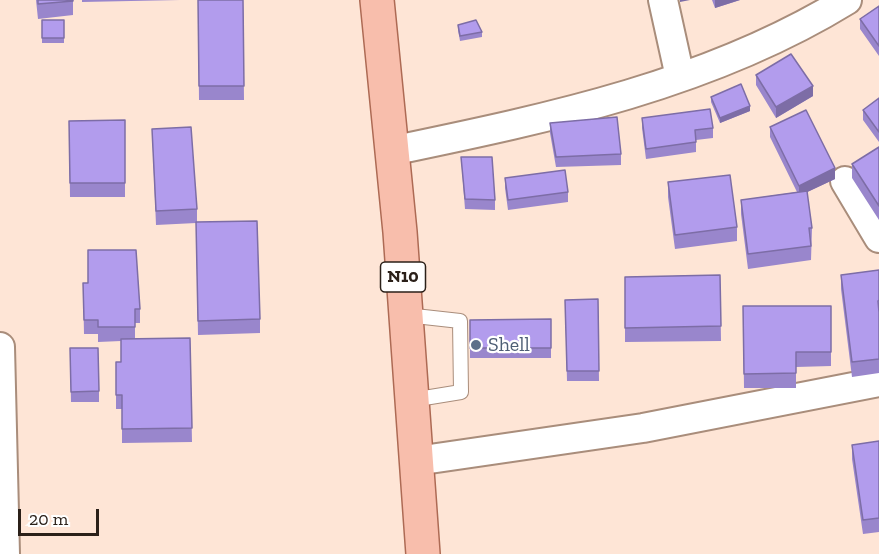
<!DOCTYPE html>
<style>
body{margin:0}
#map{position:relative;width:879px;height:554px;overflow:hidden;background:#fee5d6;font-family:"Zilla Slab",serif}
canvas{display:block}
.scale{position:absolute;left:18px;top:509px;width:81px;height:27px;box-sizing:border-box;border:3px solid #2b2019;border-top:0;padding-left:8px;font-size:18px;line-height:21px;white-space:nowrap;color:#2b2019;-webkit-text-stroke:4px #fff;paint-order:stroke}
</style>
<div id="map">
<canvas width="879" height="554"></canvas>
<div class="scale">20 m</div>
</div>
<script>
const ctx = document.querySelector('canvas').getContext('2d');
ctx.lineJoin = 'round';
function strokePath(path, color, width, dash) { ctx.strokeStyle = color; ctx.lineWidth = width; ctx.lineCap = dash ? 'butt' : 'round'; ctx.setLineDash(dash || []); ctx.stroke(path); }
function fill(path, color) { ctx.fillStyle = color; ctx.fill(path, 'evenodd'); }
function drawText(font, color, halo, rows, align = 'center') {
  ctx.font = font + ' "Zilla Slab",serif'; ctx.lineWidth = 4.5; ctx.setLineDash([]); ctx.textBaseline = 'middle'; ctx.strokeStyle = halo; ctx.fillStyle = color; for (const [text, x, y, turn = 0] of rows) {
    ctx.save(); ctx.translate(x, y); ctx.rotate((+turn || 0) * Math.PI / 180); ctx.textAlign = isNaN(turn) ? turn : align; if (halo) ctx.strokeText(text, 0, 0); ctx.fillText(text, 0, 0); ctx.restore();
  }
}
const lane = new Path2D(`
 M406 315 460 321 461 392 412 400`);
const street = new Path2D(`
 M663 0 680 77
 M391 151C549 118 709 85 847 0
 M845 181 879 238
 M0 347 5 554
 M416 461 643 428 879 382`);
const primary = new Path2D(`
 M377 0 400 232 423 554`);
const wall = new Path2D(`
 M36 0H73V15L38 19Z
 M82 0H180L82 2Z
 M198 0H243L244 100H199Z
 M712 0H740L715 8Z
 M879 6V56L860 29V19Z
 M42 20H64V43H42Z
 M458 25 482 32V37L460 41 458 30Z
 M756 75 813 96 776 118 756 85Z
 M711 97 750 111 720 123 711 102Z
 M879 98V142L863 120V110Z
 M642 118 713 128V138L696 140V152L646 159 642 128Z
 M125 120V197H70L69 121Z
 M550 123 621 154V165L556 167 550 133Z
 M770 127 835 179 807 192 812 228 811 260 748 269 741 214V200L797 192 770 137Z
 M152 129 197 209V222L260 319V333L198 335 196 223 156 225Z
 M879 147V220L852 178V164Z
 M461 157 495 200V210L465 209Z
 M505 178 568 192V202L508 210 505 188Z
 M668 182 737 227V241L675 249 668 197Z
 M879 270V373L852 377 841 289V275Z
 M720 275 721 341 625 342V277Z
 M83 283 140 309V323H135V339L190 338 192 442 122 443V409H116V362H121V341L98 342V334H84Z
 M598 299 599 381H567L565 300Z
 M743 306H831V366L796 367V388H744Z
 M551 319V358H470V320Z
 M70 348 99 391V402H71Z
 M879 441V532L863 534 852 459V445Z`);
const shadedWall = new Path2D(`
 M680 0H690L680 2Z
 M715 0H740L715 8Z
 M813 86V96L776 118V107Z
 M750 106V111L720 123V118Z
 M835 168V179L799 196V186Z`);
const building = new Path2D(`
 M38 0H73V1L38 4Z
 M198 0H243L244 86H199Z
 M879 6V46L860 19Z
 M42 20H64V38H42Z
 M476 20 482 32 460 36 458 25Z
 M791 54 813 86 776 107 756 75Z
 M741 84 750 106 720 118 711 97Z
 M879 98V132L863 110Z
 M710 109 713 128 695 130 696 142 646 149 642 118Z
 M806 110 835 168 799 186 770 127Z
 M617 117 621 154 556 157 550 123Z
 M125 120V183H70L69 121Z
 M191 127 197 209 156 211 152 129Z
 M879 147V206L852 164Z
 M461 157H492L495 200 465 199Z
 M565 170 568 192 508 200 505 178Z
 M730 175 737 227 675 235 668 182Z
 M807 191 812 228H809L811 246 748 254 741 200Z
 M257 221 260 319 198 321 196 222Z
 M88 250H136L140 309H135V327H98V320H84L83 283H88Z
 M879 270V300L878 301 879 312V359L852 362 841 275Z
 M720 275 721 326 625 328V277Z
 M598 299 599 371H567L565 300Z
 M743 306H831V352H796V373L744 374Z
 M551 319V348H470V320Z
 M190 338 192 428 122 429V395H116V362H121V339Z
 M70 348H98L99 391 71 392Z
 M879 441V518L863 520 852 445Z`);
const markers = [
 [476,345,6,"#5c6f8a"]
];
const shields = [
 [403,277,45]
];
const shieldNames = [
 ["N10",403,277]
];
const serviceNames = [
 ["Shell",488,345]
];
strokePath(lane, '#a98d7b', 16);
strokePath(street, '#a98d7b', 32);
strokePath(primary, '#ad6a54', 36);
strokePath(lane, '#fff', 14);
strokePath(street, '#fff', 28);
strokePath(primary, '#f8beac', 33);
fill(wall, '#9986cc');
fill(shadedWall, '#7d6da6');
fill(building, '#b29ced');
strokePath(building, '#7d6da6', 1.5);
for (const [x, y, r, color] of markers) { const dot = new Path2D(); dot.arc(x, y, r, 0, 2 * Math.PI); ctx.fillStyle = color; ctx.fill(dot); strokePath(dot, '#fff', 2); }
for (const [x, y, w] of shields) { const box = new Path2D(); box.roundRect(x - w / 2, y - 15, w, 30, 4.5); ctx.fillStyle = '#fff'; ctx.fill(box); strokePath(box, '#2b2019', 1.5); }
drawText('bold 18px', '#2b2019', null, shieldNames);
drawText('20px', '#4e5e75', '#fff', serviceNames, 'left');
</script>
